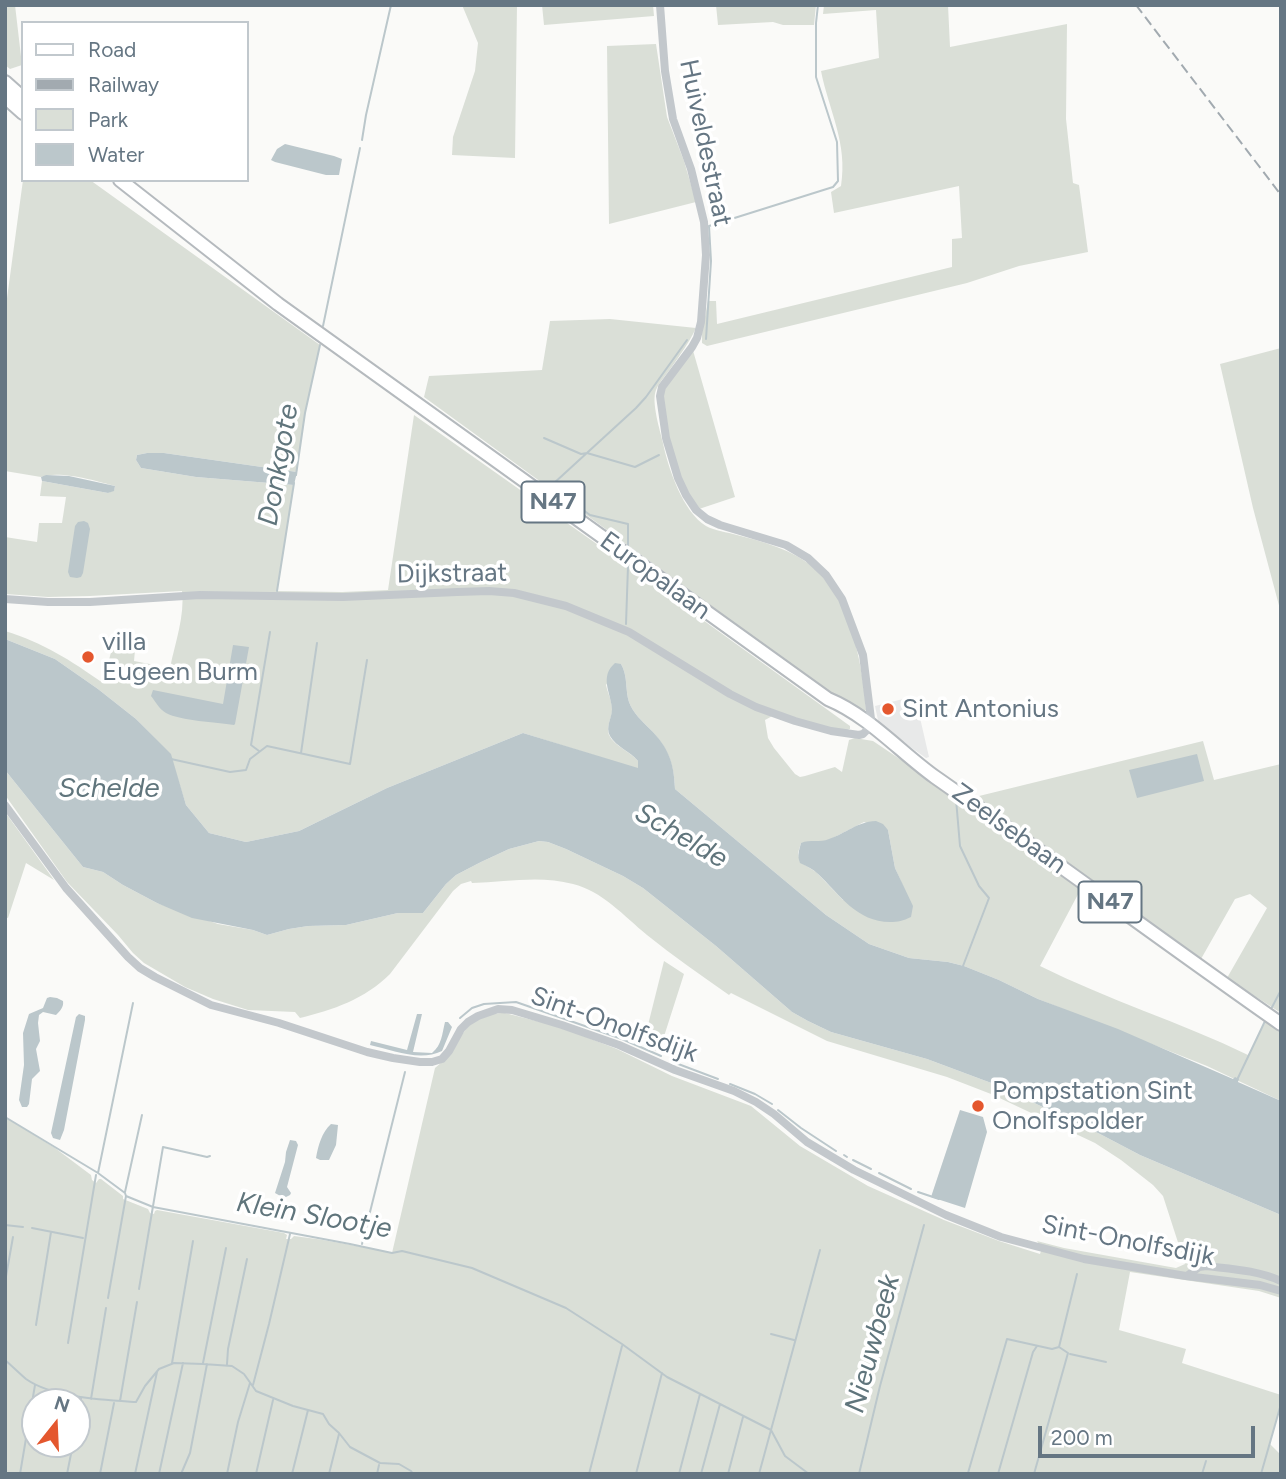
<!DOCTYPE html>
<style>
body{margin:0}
#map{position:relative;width:1286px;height:1479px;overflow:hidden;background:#fafaf8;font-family:Figtree,sans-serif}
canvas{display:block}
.frame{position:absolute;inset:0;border:7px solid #657683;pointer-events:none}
.legend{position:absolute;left:21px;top:21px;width:228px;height:161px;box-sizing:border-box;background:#fff;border:2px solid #c1c8cd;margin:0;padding:9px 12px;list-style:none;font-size:21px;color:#657683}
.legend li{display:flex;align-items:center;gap:14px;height:35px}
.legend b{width:35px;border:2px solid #c1c8cd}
.north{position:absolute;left:21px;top:1388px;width:70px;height:70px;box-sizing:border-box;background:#fff;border:2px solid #c1c8cd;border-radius:50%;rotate:18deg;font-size:19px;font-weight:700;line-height:28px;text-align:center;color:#657683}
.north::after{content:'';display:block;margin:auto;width:24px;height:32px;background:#e4572e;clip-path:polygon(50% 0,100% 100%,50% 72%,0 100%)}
.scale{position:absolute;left:1038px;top:1426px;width:217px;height:32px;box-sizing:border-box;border:4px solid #657683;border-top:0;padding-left:9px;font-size:21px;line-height:24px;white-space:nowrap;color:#657683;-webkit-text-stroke:5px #fff;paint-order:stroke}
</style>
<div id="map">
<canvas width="1286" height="1479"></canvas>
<div class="frame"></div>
<ul class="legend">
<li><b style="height:9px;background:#fff"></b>Road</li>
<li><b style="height:9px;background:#a2aab0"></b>Railway</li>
<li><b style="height:19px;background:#dadfd7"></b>Park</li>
<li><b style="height:19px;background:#bbc7cb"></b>Water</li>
</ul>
<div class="north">N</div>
<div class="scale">200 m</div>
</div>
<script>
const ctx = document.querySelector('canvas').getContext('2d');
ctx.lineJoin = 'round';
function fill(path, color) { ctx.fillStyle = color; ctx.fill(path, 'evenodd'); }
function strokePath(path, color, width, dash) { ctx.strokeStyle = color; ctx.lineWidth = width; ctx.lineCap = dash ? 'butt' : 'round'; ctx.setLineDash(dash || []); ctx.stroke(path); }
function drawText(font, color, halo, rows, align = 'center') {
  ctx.font = font + ' Figtree,sans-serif'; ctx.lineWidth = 7; ctx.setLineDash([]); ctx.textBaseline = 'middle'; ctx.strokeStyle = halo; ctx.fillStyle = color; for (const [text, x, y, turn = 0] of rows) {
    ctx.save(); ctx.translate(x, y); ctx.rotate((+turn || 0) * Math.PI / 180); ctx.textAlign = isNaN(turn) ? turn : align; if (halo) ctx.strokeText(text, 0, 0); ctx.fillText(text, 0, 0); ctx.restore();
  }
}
const built = new Path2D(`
 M915 696 929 757 926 758 879 725 875 706Z`);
const green = new Path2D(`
 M5 5H15L22 65 10 69 5 65Z
 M462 5H517L515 158 452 155 453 137 475 71 478 43Z
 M542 5H653L654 16 544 25Z
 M716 5H816L814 25H783L773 22 718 25Z
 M824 5H948L950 47 1067 24 1066 119 1073 183 1079 185 1088 252 1019 266 967 283 707 346 702 343V332L708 301H716L717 324 952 267V239L962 238 959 186 834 213 831 192 841 186C848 143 829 111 821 71L879 58 876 10 823 14Z
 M656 44 667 117 684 161 696 202 609 224 607 46Z
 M23 180H90L320 345 305 413 297 472 164 453H147L137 455 136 460 141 468 196 477 294 485 277 591 342 592 388 590 414 415 628 566 850 726V729L842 732 776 714 765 720 768 738 774 748 795 774 800 777 805 776 835 767 842 772 849 740 855 738 873 741 1084 883 1040 966C1108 1000 1180 1022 1248 1055L1266 1021 1281 1031V1101L1207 1066 1038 999 999 980 964 966 948 962 909 958 869 944 826 915 675 789C674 763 668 748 650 729 642 721 633 713 629 702 625 689 628 676 621 664L606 685C608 694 613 703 612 712 611 719 606 728 609 735 614 746 631 752 638 761V769L523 733 387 788 299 831 246 842 209 833 186 805 170 754 136 719 98 689 55 659 5 639V631C44 643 70 660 103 683L116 633 136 639 134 661 170 668C175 643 185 616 182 591L90 596 48 597 5 594V537L37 542 39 523H62L66 497 40 496 42 481 108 493 114 490 115 486C97 481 59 470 41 477L5 471V313ZM864 822 888 830 895 868 903 886 843 900 816 872 800 862 798 853 801 843 827 841Z
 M610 319 696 328C689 343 680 355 671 368 666 375 659 383 656 390 651 402 660 430 663 443 668 468 683 512 706 526 715 531 727 532 737 535 767 543 800 551 822 576 852 609 863 667 866 710L863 712 855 709 827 690 424 397 429 376 542 370 550 321Z
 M692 347 735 497 696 510 686 495 666 438 662 387Z
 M1281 348V613L1253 508 1220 364Z
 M1203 741 1214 780 1281 764V1013L1227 978 1267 908 1250 894 1235 899 1201 959 975 797Z
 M5 770 83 867 103 872 123 885 157 903 218 924 253 930 267 935 289 929 308 926 346 925 398 913H423L446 884 456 875 481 862 509 849 539 841 548 842 566 849 623 876 643 888 716 946 792 1012 808 1021 831 1032 927 1059 994 1084 1100 1134 1140 1155 1281 1215V1298L1259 1291 1130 1272 1119 1330 1186 1349 1182 1363 1281 1395V1404L1270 1444 1281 1455V1474H5V1117L55 1148 91 1175 92 1180 96 1183 99 1179H101L123 1196V1199L148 1209 150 1213 154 1214 155 1211 157 1210 284 1233 287 1235 286 1239H291L294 1236C327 1240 359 1246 392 1253L435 1068C461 1048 462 1011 505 1013L560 1027 617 1049 672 1076 751 1106 800 1146 868 1186 944 1220 999 1241 1040 1254 1042 1248 1037 1241 1064 1248 1176 1268 1185 1264 1163 1196 1153 1185 1121 1160 1095 1143 991 1094 947 1077 827 1041 731 993 729 995C701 975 673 956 647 935 624 916 602 891 573 884 540 875 506 882 472 883L471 881 461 884 453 891 390 974C365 999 333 1010 300 1018L295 1012 248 1010 213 999 185 987 144 963 133 953 118 935 67 882 5 795ZM35 1402H77V1444H35Z
 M5 812 54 880 26 863 8 918 5 917Z
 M664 961 684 974 659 1052 643 1045Z`);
const water = new Path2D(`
 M285 144 334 156 342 159 339 175H326L275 162 271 160 277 149Z
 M147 453H164L297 472 294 485 196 477 141 468 136 460 137 455Z
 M46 475 69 476 115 486 114 491 108 493 42 481 41 477Z
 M84 521 88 523 90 529 83 573 81 577 77 578 70 577 68 572 75 526 78 522Z
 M5 639 55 659 98 689 136 719 171 754 186 805 209 833 246 842 299 831 387 788 523 733 638 768V761C631 752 616 747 610 736 605 727 612 718 612 709 611 693 599 677 615 663L621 664C628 676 625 689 629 702 633 713 642 721 650 729 669 748 674 763 675 789L826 915 869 944 909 958 948 962 964 966 999 980 1038 999 1118 1029 1233 1079 1235 1077 1239 1079 1238 1082 1281 1101V1215L1140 1155 1100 1134 994 1084 927 1059 831 1032 808 1021 792 1012 716 946 643 888 623 876 566 849 548 842 539 841 509 849 481 862 456 875 446 884 423 913H398L346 925 308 926 289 929 267 935 253 930 192 918 157 903 123 885 103 872 83 867 5 770Z
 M233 645 249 647 235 724 234 725C216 722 181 721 166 713 159 709 156 702 151 696L153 690 223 704Z
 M1197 754 1204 781 1137 798 1129 770Z
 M876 821 883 824 888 830 895 868 913 906 911 917C903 921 898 922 890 922 857 922 840 895 818 874 813 869 806 866 800 863 797 855 799 851 801 843 810 839 820 843 829 839 847 833 856 822 876 821Z
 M50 997 57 998 63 1001C64 1007 60 1011 56 1015L43 1012 39 1015 38 1023 40 1041 36 1049 40 1071 32 1079 29 1104 27 1107H22L19 1100 24 1065 23 1033 29 1014 43 1008 47 998Z
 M79 1014 85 1016V1020L64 1130 60 1140 53 1138 51 1133 76 1017Z
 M417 1014H422L413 1052 432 1053C442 1045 442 1034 445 1022H448L452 1027 442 1051C420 1062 392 1050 370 1045L371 1041 407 1050Z
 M960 1110 983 1117 987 1132 965 1208 931 1197Z
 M331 1124 338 1125 336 1145 329 1160H320L316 1158C318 1146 322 1132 331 1124Z
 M290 1140 296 1141 298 1145 287 1187 291 1193 290 1195 284 1198 275 1193 285 1162 286 1152Z`);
const stream = new Path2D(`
 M362 140 366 115 391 5
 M323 326 360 148
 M706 339 711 261 709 226 833 187 838 181 837 142 816 77V23L818 5
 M544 438 581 454 587 453 635 467 659 455
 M296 475 305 413 320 345
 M628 547V524L590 515 552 487 553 484 636 408 646 397 687 340
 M277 591 294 483
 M626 624 628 566
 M259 751 251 745 270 632
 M301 753 317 643
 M171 759 230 772 246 770 250 759 267 746 350 764 367 660
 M956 799 960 846 979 886 989 898 963 966
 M1270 1011 1281 990
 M460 1018 472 1008 484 1004 516 1002 622 1039 661 1056
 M673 1062 718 1079
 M1237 1080 1266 1019
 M730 1084 755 1094 772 1104
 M778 1110 801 1128 836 1151
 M5 1117 98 1173 125 1193 126 1196 153 1207 350 1244 392 1253 402 1251 472 1268 566 1308 622 1344 667 1377 771 1430 785 1456 809 1474
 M844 1155 847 1157
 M853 1160 871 1169
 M98 1173 133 1003
 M879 1173 911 1189
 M125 1192 142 1115
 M918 1192 939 1199
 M5 1225 23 1227
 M32 1228 83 1238
 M362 1244 405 1072
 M5 1282 13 1237
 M139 1289 163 1147 207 1157 210 1156
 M108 1298 126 1196
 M36 1325 51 1232
 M771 1334 794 1340
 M68 1343 96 1175
 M1070 1354 1106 1362
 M5 1360C12 1366 19 1373 26 1379 53 1398 104 1400 136 1402L145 1386 159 1369 174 1363 203 1364 232 1366 244 1374 256 1391 293 1406 323 1414 329 1424 339 1433 350 1447 380 1463 399 1464 411 1471 413 1474
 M172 1363 193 1241
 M203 1363 226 1248
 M227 1364 228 1349 247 1259
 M253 1385 269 1324 290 1234
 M91 1399 106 1308
 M120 1401 137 1302
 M77 1421 81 1398
 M20 1474 35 1385
 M67 1474 73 1444
 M100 1474 114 1403
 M135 1474 157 1372
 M159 1474 183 1363
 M181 1474 190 1453 207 1364
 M227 1474 238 1422 250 1383
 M256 1474 273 1400
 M292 1474 308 1410
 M329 1474 339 1434
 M377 1474 379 1465
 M589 1474 622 1346
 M636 1474 662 1373
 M679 1474 700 1394
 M701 1474 720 1404
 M728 1474 743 1417
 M759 1474 820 1250
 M859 1474 880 1386 924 1225
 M970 1474 968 1473 1007 1339 1052 1349 1059 1347
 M998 1474 1033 1352 1037 1346
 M1034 1474 1068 1353 1059 1347 1077 1274
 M1202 1474 1206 1461
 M1261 1474 1281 1404`);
const street = new Path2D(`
 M660 5 665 71 673 119 691 169 704 222 706 255 701 322 697 338 692 347 662 387 660 396 666 438 678 478 686 495 696 510 707 519 720 525 786 545 808 558 826 575 842 599 863 655 871 719 870 725
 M5 599 48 602H90L200 595 343 597 457 592 489 591 514 593 566 606 629 632 730 694 756 707 795 721 831 731 859 735 863 734 866 731
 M5 805 66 888 128 957 140 968 155 977 211 1005 279 1023 367 1052 393 1058 420 1062H432L442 1059 449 1051 461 1029 468 1022 478 1016 498 1009 512 1010 562 1025 619 1045 675 1070 734 1091 756 1102 774 1114 807 1142 854 1170 946 1215 1001 1237 1084 1259 1186 1276 1260 1285 1281 1291
 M1187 1276 1199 1267 1206 1266C1231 1269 1257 1270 1281 1281`);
const primary = new Path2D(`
 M5 82 23 98
 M5 97 23 113
 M120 180 278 304 828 699C869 716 900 752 935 777 1051 858 1165 943 1281 1024`);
const rail = new Path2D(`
 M1136 5 1281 195`);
const markers = [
 [88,657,7,"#e4572e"],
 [888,709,7,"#e4572e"],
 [978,1106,7,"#e4572e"]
];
const shields = [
 [553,502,63],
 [1110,902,63]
];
const shieldNames = [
 ["N47",553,502],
 ["N47",1110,902]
];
const streetNames = [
 ["Huiveldestraat",705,143,78],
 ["Dijkstraat",452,574,-1],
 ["Europalaan",655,576,36],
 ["Zeelsebaan",1009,829,36],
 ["Sint-Onolfsdijk",614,1025,20],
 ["Sint-Onolfsdijk",1128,1241,11]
];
const poiNames = [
 ["villa",102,642],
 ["Eugeen Burm",102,672],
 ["Sint Antonius",902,709],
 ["Pompstation Sint",992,1091],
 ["Onolfspolder",992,1121]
];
const waterNames = [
 ["Donkgote",279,465,-80],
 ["Schelde",109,789],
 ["Schelde",681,836,30],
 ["Klein Slootje",314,1216,10],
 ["Nieuwbeek",873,1344,-75]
];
fill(built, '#e8e9e9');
fill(green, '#dadfd7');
fill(water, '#bbc7cb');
strokePath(stream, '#bbc7cb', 2);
strokePath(primary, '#b5babe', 16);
strokePath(street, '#c3c8cc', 8);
strokePath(primary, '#fff', 12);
strokePath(rail, '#a2aab0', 2, [10, 5]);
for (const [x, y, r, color] of markers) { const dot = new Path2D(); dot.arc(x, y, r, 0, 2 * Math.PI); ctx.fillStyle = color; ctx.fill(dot); strokePath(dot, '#fff', 2.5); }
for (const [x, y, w] of shields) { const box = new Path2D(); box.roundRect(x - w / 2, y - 20.5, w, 41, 5); ctx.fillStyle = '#fff'; ctx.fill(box); strokePath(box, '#657683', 2); }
drawText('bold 24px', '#657683', null, shieldNames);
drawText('26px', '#657683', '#fff', streetNames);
drawText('26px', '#657683', '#fff', poiNames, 'left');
drawText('italic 28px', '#60757c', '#fff', waterNames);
</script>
